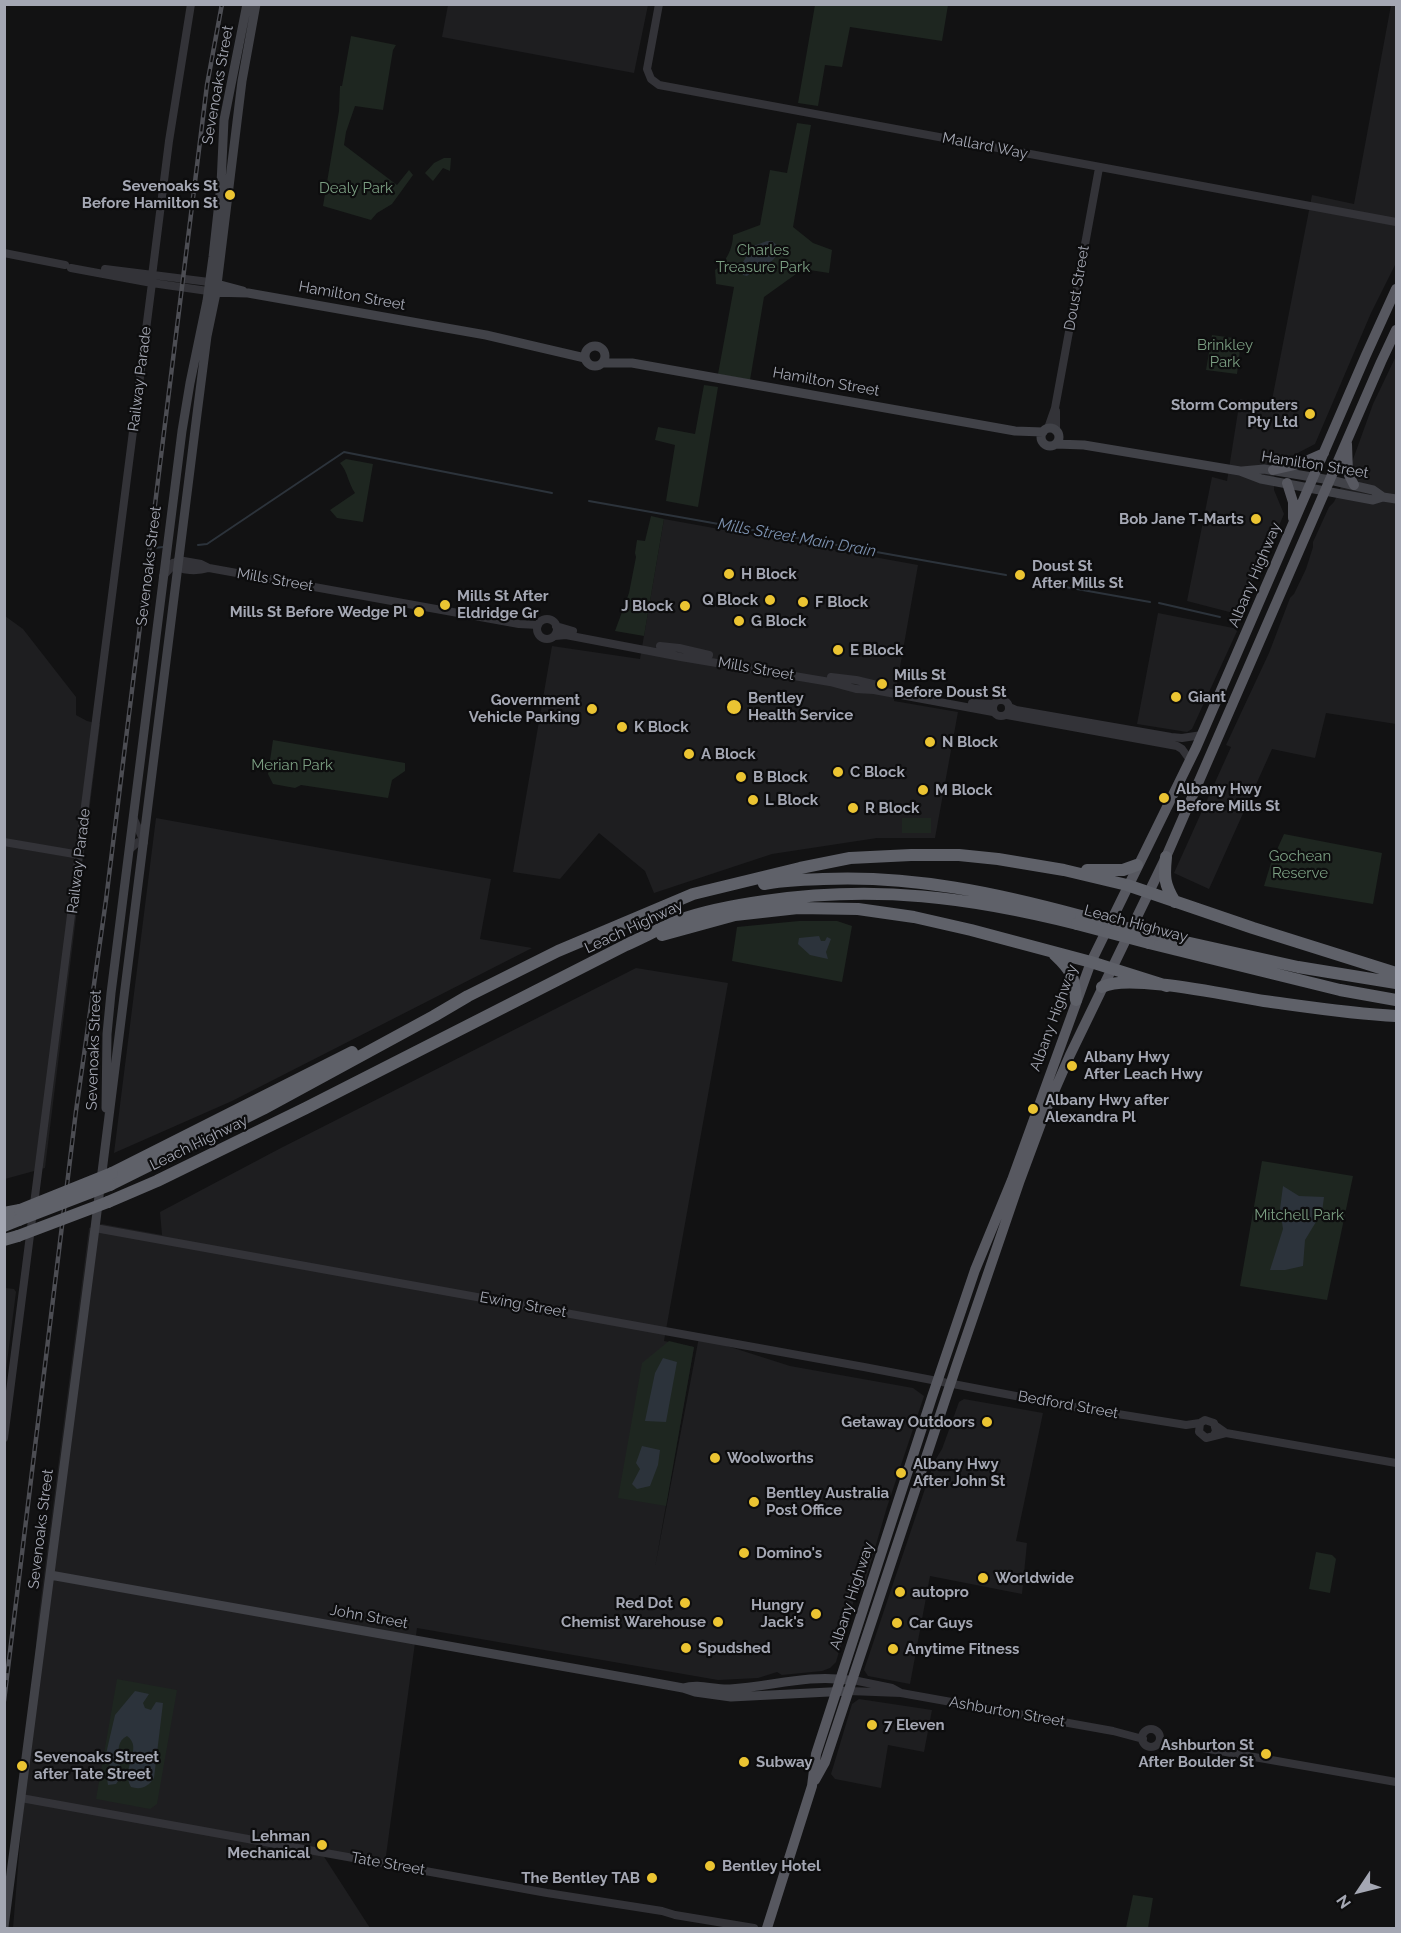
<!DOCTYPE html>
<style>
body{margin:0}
#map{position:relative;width:1401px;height:1933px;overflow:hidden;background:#121213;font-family:Raleway,sans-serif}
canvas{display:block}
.frame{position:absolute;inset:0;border:6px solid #a4a7b3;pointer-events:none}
.north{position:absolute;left:1329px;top:1861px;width:60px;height:60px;-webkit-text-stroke:4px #0d0d0e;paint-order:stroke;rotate:235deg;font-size:16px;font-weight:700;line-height:24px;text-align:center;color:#a4a7b3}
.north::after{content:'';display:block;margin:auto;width:21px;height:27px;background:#a4a7b3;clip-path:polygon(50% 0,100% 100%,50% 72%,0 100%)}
</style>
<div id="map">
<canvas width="1401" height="1933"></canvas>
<div class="frame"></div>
<div class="north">N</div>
</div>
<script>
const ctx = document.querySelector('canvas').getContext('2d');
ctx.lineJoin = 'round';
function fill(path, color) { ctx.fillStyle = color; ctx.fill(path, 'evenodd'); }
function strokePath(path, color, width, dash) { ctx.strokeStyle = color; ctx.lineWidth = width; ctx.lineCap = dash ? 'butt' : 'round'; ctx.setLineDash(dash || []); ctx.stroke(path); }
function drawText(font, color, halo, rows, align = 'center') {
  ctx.font = font + ' Raleway,sans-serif'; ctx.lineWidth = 4.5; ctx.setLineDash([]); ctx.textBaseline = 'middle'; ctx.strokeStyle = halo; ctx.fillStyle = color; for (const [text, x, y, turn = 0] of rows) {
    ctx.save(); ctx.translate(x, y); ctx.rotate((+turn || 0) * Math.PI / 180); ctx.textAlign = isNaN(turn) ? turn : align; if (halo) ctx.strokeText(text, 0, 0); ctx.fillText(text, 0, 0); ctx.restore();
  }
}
const built = new Path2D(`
 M448 5V4L648 5 634 73 442 37Z
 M1391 5H1396V263L1371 313 1315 444 1288 458 1275 457 1274 490 1284 514 1266 556 1256 572 1245 597 1241 615 1187 601 1212 477 1227 481 1240 399 1271 405 1312 195 1354 204Z
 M1396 356V724L1326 713 1315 758 1272 749 1209 889 1174 873 1231 747 1226 745 1269 653 1290 598 1294 594 1306 569 1313 547V542L1329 507 1334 502 1351 465 1373 404Z
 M664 519 918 565 894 701 958 712 935 838H877L772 854 654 893 645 871 599 833 560 879 513 872 552 646 640 659Z
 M1158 613 1238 629 1192 729 1187 732 1137 724Z
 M5 616 23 629 76 697V715L87 721 100 724 45 1168 5 1179Z
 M156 818 491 879 480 939 532 948 232 1101 114 1153Z
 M636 968 728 983 664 1341 694 1347 655 1567 699 1337 790 1366 913 1388 924 1396 887 1507 864 1586 856 1593 836 1662 830 1668 822 1671 782 1675 777 1672 758 1678 718 1680 417 1628 385 1863 321 1852 370 1928H13L38 1621 89 1228 102 1224 162 1235 160 1212 279 1149Z
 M5 1288 14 1289 16 1292 5 1378Z
 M964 1399 1043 1413 1016 1541 1027 1543 1022 1594 930 1576 910 1684 868 1676 864 1670 934 1462 942 1449 959 1402Z
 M859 1699 932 1710 924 1752 888 1745 881 1788 835 1779 831 1774 852 1704Z`);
const green = new Path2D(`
 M815 5H948L942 41 850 27 842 67 825 65 818 106 798 103Z
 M351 36 396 45 393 50 383 110 355 106 346 132 344 145 397 185 409 170 413 175 392 204 377 213 371 220 323 206 339 111 340 86H342Z
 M797 123 811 125 793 227 813 243 832 250 829 273 803 269 764 297 750 380 718 374 734 287 716 284 715 270C726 263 733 248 733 235L760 225 770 170 787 173Z
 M444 158H451L450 171 443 168 433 181 425 173 434 163Z
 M1212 335 1234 338 1240 350 1237 374 1206 370Z
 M704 385 718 387 698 507 666 501 675 445 655 440 658 427 695 434Z
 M346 459 373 464 363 522 337 518 330 510 355 493C348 483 348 472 340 463Z
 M651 516 664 519 644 636 615 631 629 593 636 557 635 553 637 540 645 541Z
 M273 740 405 763V771L392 780 388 798 301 785 295 788 273 784 268 774Z
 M902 818H931V833H902Z
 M1284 834 1382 853 1373 904 1264 886 1271 863Z
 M799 921H837L852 926 842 982 732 961 737 927Z
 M1262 1161 1353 1176 1327 1300 1240 1286Z
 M669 1341 694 1347 666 1506 618 1498 642 1363Z
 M1316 1552 1332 1555 1336 1559 1330 1593 1309 1589Z
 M117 1679 177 1690 157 1804 150 1809 96 1799Z
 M1133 1895 1153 1898 1148 1928H1126Z`);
const water = new Path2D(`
 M767 241H772L779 247C777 265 758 267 747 276L743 275 740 267 749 252 748 248Z
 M819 936 821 941H825L827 937 831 939 826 952 828 959 810 955 798 944 799 938Z
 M1283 1186 1299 1196 1324 1197 1322 1212 1305 1240 1303 1266 1285 1270H1270L1283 1229 1280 1209Z
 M663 1358 677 1362 666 1422 645 1421 655 1373Z
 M642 1446 660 1450 658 1465 650 1486 637 1489 632 1484 640 1469 636 1463Z
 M135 1691 149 1694 143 1703 145 1708 151 1710 156 1702 163 1703 154 1778C148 1787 141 1790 131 1787 120 1769 144 1748 127 1736 108 1746 129 1770 116 1784L108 1785 107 1779 114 1771 107 1761 106 1754 115 1715Z`);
const stream = new Path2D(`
 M589 501 1006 575
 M198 545 207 544 344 452 552 493
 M154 548 163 547
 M1043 583 1150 602
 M1159 603 1220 617`);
const tertiary = new Path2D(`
 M659 4 647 69 651 79 659 85 1396 222
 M4 253 65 265
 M71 268 152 283 208 291
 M105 269 209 282
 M152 276 169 141 191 4
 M1056 411V431
 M1048 428 1055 408 1099 168
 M173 563C181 572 198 571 209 568
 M163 576 178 560 201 564 209 568 519 624 538 625
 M537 629a10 10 0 1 1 20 0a10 10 0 1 1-20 0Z
 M556 626 573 631
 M555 636 566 635 681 657 830 682 856 689 874 690 993 712
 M660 646 679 648 709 655
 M831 677 856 680 877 685
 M993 708a8 8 0 1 1 16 0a8 8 0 1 1-16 0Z
 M972 703 994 704
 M1009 707 1016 710 1171 737 1182 738 1202 735
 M1007 715 1177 746 1182 749 1190 760
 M4 842 80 855
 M130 849 138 842H144L134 819
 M95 1228 864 1367 1068 1406 1186 1425 1200 1423
 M1216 1426 1226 1433 1396 1463
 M1214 1435 1216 1431 1214 1423 1205 1420 1200 1423 1199 1432 1206 1438 1226 1433
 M4 1438 152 283
 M853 1680 892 1688 901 1693
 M849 1691 901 1693 1113 1731 1143 1739
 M1142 1738a9 9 0 1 1 18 0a9 9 0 1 1-18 0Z
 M1158 1744 1186 1745 1396 1782
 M21 1798 547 1893 662 1911 675 1915 754 1928`);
const secondary = new Path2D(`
 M213 283 243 291
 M210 292 248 293 486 335 585 358
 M585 356a10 10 0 1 1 20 0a10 10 0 1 1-20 0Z
 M603 363H632L1015 431 1043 432
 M1041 437a9 9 0 1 1 18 0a9 9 0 1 1-18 0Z
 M1056 444 1084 445 1240 471 1261 479 1373 500 1383 497 1396 499
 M1242 471 1264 469 1330 480 1373 490 1383 497
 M106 1108 107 1034 111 993 182 431 190 383 207 301 213 257 221 184 224 120 247 4
 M50 1575 645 1681 683 1688 695 1692 731 1697 849 1691
 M683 1688C700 1683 714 1690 730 1689 770 1687 807 1674 848 1680
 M4 1927 95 1228 197 414 207 336 216 293 242 81 256 4`);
const trunk = new Path2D(`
 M1347 444 1348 473 1354 485
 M1273 470 1299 464 1324 453
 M1287 483 1293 502V518
 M815 1780 825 1762 957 1364 1020 1180 1046 1110 1070 1055 1166 857 1381 362 1396 330
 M767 1928 812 1786 816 1754 932 1397 975 1270 1012 1180 1091 962 1196 748 1366 355 1396 289`);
const motorway = new Path2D(`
 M1166 857C1164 877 1164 884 1175 902
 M1087 870H1123L1137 865
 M764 884C784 880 803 880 823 879 912 875 996 893 1081 916
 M662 935 735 915 798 908 858 909 914 917 971 930 1091 962 1167 986
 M1154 935 1298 967 1396 983
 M1149 943 1340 990 1396 1000
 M1055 955C1072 971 1074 976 1076 1000
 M1102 987C1128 973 1231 996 1264 1001 1308 1007 1352 1014 1396 1016
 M112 1173 352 1052
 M110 1185 263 1109 434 1016 468 996 558 951 693 894 800 868 850 858 911 855H959L998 859 1064 870 1127 885 1253 928 1396 973
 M108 1202 157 1181 306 1108 626 945C644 937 662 927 680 920 707 910 737 905 765 901 876 885 969 897 1077 924
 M4 1213 20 1210
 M4 1226 19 1220
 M4 1240 18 1236`);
const rail = new Path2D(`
 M4 1701 76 1111 106 900 207 85 222 4`);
const motorwayBridge = new Path2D(`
 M1081 916 1154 935
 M1077 924 1149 943
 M20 1210 112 1173
 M19 1220 110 1185
 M18 1236 108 1202`);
const markers = [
 [230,195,6,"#ebc432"],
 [1310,414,6,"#ebc432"],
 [1256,519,6,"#ebc432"],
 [729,574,6,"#ebc432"],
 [1020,575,6,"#ebc432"],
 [770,600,6,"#ebc432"],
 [803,602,6,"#ebc432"],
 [445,605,6,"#ebc432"],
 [685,606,6,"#ebc432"],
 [419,612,6,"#ebc432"],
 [739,621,6,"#ebc432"],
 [838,650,6,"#ebc432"],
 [882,684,6,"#ebc432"],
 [1176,697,6,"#ebc432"],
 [734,707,8,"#ebc432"],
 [592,709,6,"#ebc432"],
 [622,727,6,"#ebc432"],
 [930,742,6,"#ebc432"],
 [689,754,6,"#ebc432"],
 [838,772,6,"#ebc432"],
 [741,777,6,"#ebc432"],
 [923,790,6,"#ebc432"],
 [1164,798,6,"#ebc432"],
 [753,800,6,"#ebc432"],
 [853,808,6,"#ebc432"],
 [1072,1066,6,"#ebc432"],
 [1033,1109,6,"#ebc432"],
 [987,1422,6,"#ebc432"],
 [715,1458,6,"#ebc432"],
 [901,1473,6,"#ebc432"],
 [754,1502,6,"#ebc432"],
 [744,1553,6,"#ebc432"],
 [983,1578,6,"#ebc432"],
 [900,1592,6,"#ebc432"],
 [685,1603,6,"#ebc432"],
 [816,1614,6,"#ebc432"],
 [718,1622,6,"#ebc432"],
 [897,1623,6,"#ebc432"],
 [686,1648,6,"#ebc432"],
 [893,1649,6,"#ebc432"],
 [872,1725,6,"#ebc432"],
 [1266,1754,6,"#ebc432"],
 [744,1762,6,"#ebc432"],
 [22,1766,6,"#ebc432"],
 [322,1845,6,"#ebc432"],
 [710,1866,6,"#ebc432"],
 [652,1878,6,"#ebc432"]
];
const streetNames = [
 ["Sevenoaks Street",218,85,-80],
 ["Mallard Way",985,146,11],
 ["Doust Street",1077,288,-80],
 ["Hamilton Street",352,296,10],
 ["Railway Parade",140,379,-83],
 ["Hamilton Street",826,382,10],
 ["Hamilton Street",1315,465,9],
 ["Sevenoaks Street",149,566,-83],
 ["Albany Highway",1255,575,-67],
 ["Mills Street",275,580,10],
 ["Mills Street",756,669,10],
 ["Railway Parade",79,861,-83],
 ["Leach Highway",1136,924,15],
 ["Leach Highway",634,927,-25],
 ["Albany Highway",1054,1018,-70],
 ["Sevenoaks Street",94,1050,-88],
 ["Leach Highway",199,1143,-26],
 ["Ewing Street",523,1305,10],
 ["Bedford Street",1068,1405,10],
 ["Sevenoaks Street",41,1529,-83],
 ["Albany Highway",852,1596,-72],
 ["John Street",369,1617,10],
 ["Ashburton Street",1007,1712,10],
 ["Tate Street",388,1864,10]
];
const poiNames = [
 ["Sevenoaks St",218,186,"right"],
 ["Before Hamilton St",218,203,"right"],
 ["Storm Computers",1298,405,"right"],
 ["Pty Ltd",1298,422,"right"],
 ["Bob Jane T-Marts",1244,519,"right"],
 ["Doust St",1032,566],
 ["After Mills St",1032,583],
 ["H Block",741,574],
 ["Mills St After",457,596],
 ["Eldridge Gr",457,613],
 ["Q Block",758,600,"right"],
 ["F Block",815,602],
 ["J Block",673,606,"right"],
 ["Mills St Before Wedge Pl",407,612,"right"],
 ["G Block",751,621],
 ["E Block",850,650],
 ["Mills St",894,675],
 ["Before Doust St",894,692],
 ["Giant",1188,697],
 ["Bentley",748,698],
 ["Health Service",748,715],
 ["Government",580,700,"right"],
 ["Vehicle Parking",580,717,"right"],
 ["K Block",634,727],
 ["N Block",942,742],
 ["A Block",701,754],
 ["C Block",850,772],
 ["B Block",753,777],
 ["Albany Hwy",1176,789],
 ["Before Mills St",1176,806],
 ["M Block",935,790],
 ["L Block",765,800],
 ["R Block",865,808],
 ["Albany Hwy",1084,1057],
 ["After Leach Hwy",1084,1074],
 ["Albany Hwy after",1045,1100],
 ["Alexandra Pl",1045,1117],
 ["Getaway Outdoors",975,1422,"right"],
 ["Woolworths",727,1458],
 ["Albany Hwy",913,1464],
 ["After John St",913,1481],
 ["Bentley Australia",766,1493],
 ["Post Office",766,1510],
 ["Domino's",756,1553],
 ["Worldwide",995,1578],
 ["autopro",912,1592],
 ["Red Dot",673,1603,"right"],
 ["Hungry",804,1605,"right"],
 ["Jack's",804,1622,"right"],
 ["Chemist Warehouse",706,1622,"right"],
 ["Car Guys",909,1623],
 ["Spudshed",698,1648],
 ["Anytime Fitness",905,1649],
 ["7 Eleven",884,1725],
 ["Ashburton St",1254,1745,"right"],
 ["After Boulder St",1254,1762,"right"],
 ["Sevenoaks Street",34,1757],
 ["after Tate Street",34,1774],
 ["Subway",756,1762],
 ["Lehman",310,1836,"right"],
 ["Mechanical",310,1853,"right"],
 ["Bentley Hotel",722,1866],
 ["The Bentley TAB",640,1878,"right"]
];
const parkNames = [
 ["Dealy Park",356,188],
 ["Charles",763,250],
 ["Treasure Park",763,267],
 ["Brinkley",1225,345],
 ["Park",1225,362],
 ["Merian Park",292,765],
 ["Gochean",1300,856],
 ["Reserve",1300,873],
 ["Mitchell Park",1299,1215]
];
const waterNames = [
 ["Mills Street Main Drain",797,538,10]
];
fill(built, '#1e1e20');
fill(green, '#1e2620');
fill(water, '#2c333b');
strokePath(stream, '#2c333b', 2);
strokePath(tertiary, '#333338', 8);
strokePath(secondary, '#414248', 9);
strokePath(trunk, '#575860', 10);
strokePath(motorway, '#5f6169', 12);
strokePath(rail, '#4c4d53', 4.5);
strokePath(rail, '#0d0d0e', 2, [7]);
strokePath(motorwayBridge, '#5f6169', 12);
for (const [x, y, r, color] of markers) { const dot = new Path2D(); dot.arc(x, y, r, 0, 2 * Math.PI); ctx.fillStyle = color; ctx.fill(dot); strokePath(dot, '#0d0d0e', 2); }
drawText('15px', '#a4a7b3', '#0d0d0e', streetNames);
drawText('bold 15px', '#a4a7b3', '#0d0d0e', poiNames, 'left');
drawText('15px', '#7b9e82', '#0d0d0e', parkNames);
drawText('italic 16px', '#7b90ae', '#0d0d0e', waterNames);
</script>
